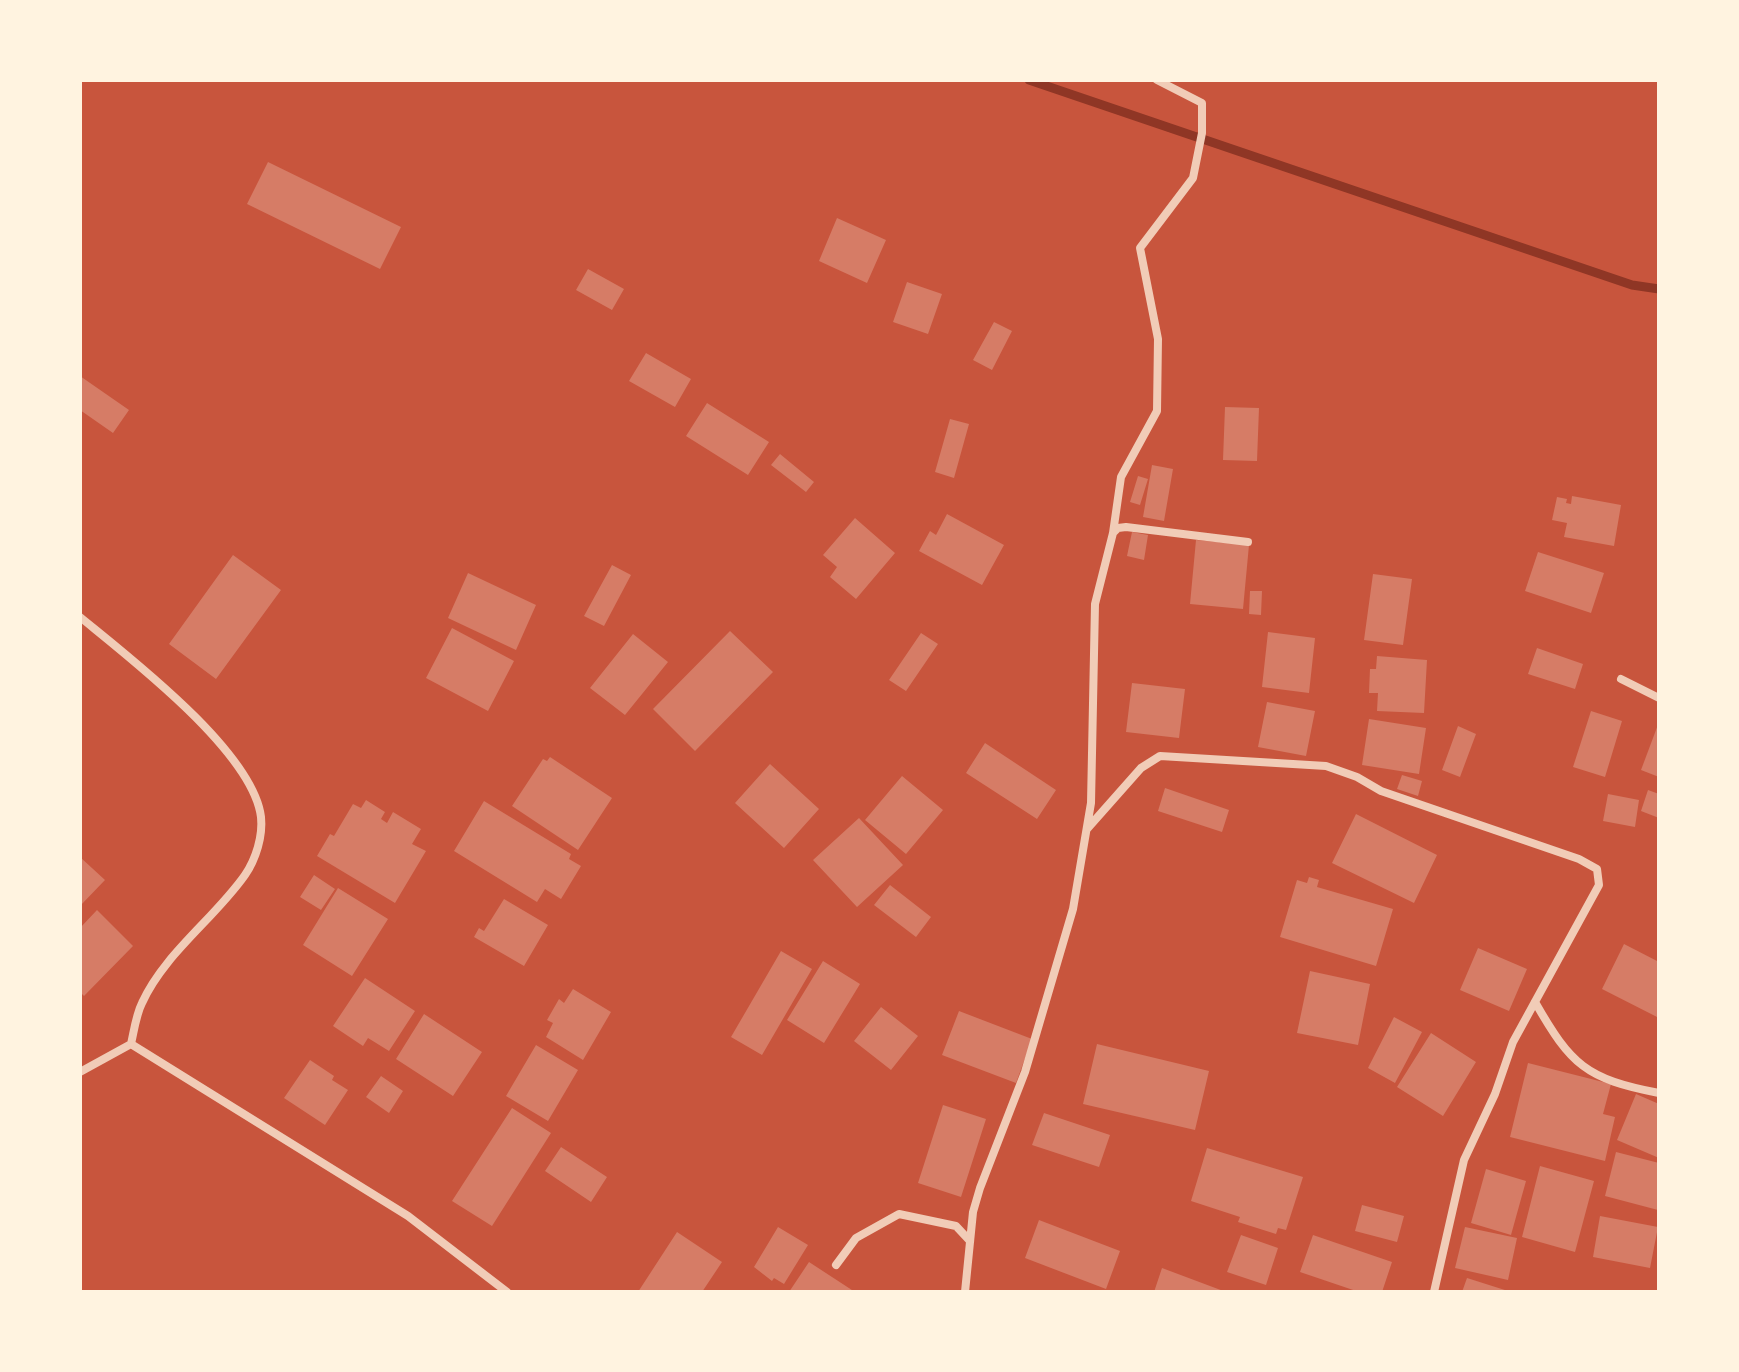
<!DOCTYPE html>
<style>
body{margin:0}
#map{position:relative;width:1739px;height:1372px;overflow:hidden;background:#c8553d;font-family:Ubuntu,sans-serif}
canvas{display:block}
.frame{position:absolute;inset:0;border:82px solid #fff3e0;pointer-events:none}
</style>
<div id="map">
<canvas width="1739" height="1372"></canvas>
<div class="frame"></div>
</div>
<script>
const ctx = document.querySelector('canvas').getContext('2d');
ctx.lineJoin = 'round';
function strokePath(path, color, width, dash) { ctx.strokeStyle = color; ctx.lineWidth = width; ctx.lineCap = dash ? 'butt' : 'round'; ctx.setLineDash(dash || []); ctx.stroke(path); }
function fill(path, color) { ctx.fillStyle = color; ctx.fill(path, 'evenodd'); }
const stream = new Path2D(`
 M1029 80 1632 285 1659 289`);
const building = new Path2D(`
 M268 162 401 227 380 269 247 204Z
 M837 218 886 240 867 283 819 261Z
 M588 269 624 289 612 310 576 290Z
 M907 282 942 294 928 334 893 322Z
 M994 322 1012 331 992 370 973 360Z
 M646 353 691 379 675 407 629 381Z
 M80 376 129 410 113 433 80 410Z
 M707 403 769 442 748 475 686 436Z
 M1225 407 1259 408 1257 461 1223 460Z
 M950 419 969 424 954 478 935 472Z
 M780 454 814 482 806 492 771 465Z
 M1152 465 1173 469 1164 521 1143 517Z
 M1138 476 1148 479 1140 505 1130 502Z
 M1572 496 1621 505 1614 546 1564 537 1567 523 1552 520 1557 497 1567 499 1566 503 1571 504Z
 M947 514 1004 545 982 585 919 551 930 531 936 535Z
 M855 518 895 553 856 599 830 577 837 567 823 555Z
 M1132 532 1148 535 1144 560 1127 556Z
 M1196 540 1249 545 1243 609 1190 604Z
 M1538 552 1604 573 1591 613 1525 591Z
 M233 555 281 590 216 679 169 644Z
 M612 565 631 575 604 626 584 616Z
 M468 573 536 605 516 650 448 618Z
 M1373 574 1412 579 1403 645 1364 640Z
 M1250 591H1262L1261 615 1249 614Z
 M452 628 514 661 488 711 426 678Z
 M730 631 773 672 695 751 653 709Z
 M1268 632 1315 638 1309 693 1262 687Z
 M921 633 938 644 906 691 889 680Z
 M633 634 668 662 625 715 590 688Z
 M1537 648 1583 664 1575 689 1528 674Z
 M1377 656 1427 660 1424 713 1377 711 1378 693H1369L1370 669H1376Z
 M1132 683 1185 689 1179 738 1126 732Z
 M1267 702 1315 711 1306 756 1258 747Z
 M1591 711 1622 721 1605 777 1573 767Z
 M1369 719 1426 728 1419 774 1362 765Z
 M1659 722V777L1641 770Z
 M1458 726 1476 734 1460 777 1442 770Z
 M985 743 1056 790 1037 819 966 773Z
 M550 757 612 798 578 850 512 806 543 759 547 761Z
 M770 764 819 809 784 848 735 803Z
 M1402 775 1422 781 1418 796 1397 789Z
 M902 776 943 810 906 854 865 820Z
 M1165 788 1229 810 1222 832 1158 811Z
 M1648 790 1659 794V818L1641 811Z
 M1608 794 1639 800 1635 827 1603 821Z
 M366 800 385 812 381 819 387 823 393 812 421 829 412 844 426 851 395 903 317 856 330 834 334 836 353 804 361 808Z
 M484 801 571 854 569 859 581 866 561 899 545 889 537 902 454 851Z
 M1356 814 1437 855 1414 903 1332 863Z
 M859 818 903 865 857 907 813 860Z
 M80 857 105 880 80 906Z
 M314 875 335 889 321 910 300 897Z
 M1309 877 1319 880 1317 887 1393 909 1376 966 1280 937 1297 880 1307 883Z
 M890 885 931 917 916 937 874 905Z
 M338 888 388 919 352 976 303 945Z
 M504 899 548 925 524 966 474 937 479 928 484 931Z
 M97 910 133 946 84 996 80 992V928Z
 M1624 944 1659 962V1018L1602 989Z
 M1478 948 1527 969 1509 1011 1460 990Z
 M781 951 812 969 762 1055 731 1037Z
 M823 961 860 984 824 1043 787 1020Z
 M1310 971 1370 984 1358 1045 1297 1033Z
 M365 978 415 1011 389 1051 368 1038 363 1046 333 1026Z
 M573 989 611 1012 583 1060 546 1037 553 1023 547 1020 559 999 564 1003Z
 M881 1007 918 1036 891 1070 854 1041Z
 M959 1011 1032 1039 1016 1083 942 1055Z
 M424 1014 482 1052 453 1096 396 1059Z
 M1394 1017 1422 1032 1395 1083 1368 1068Z
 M1431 1033 1476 1062 1443 1116 1397 1087Z
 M1097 1044 1209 1071 1195 1130 1083 1104Z
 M536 1045 578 1070 548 1121 506 1096Z
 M310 1060 334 1076 332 1080 348 1090 325 1125 284 1098Z
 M1528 1063 1611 1084 1603 1114 1615 1117 1605 1161 1510 1137Z
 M381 1076 403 1091 389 1113 366 1097Z
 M1636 1094 1659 1104V1158L1617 1140Z
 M943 1105 986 1119 961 1197 918 1183Z
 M512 1108 551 1133 492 1226 452 1201Z
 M1044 1113 1110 1135 1099 1167 1032 1145Z
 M561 1147 607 1177 591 1202 545 1171Z
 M1207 1148 1303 1177 1286 1230 1278 1228 1276 1234 1238 1222 1240 1217 1191 1201Z
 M1616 1152 1659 1163 1658 1210 1605 1196Z
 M1540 1166 1594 1181 1575 1252 1522 1237Z
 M1486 1169 1526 1181 1511 1235 1471 1223Z
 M1362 1205 1404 1216 1397 1242 1355 1231Z
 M1600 1216 1658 1227 1650 1268 1593 1257Z
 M1039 1220 1120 1251 1106 1289 1025 1258Z
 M778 1227 808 1245 784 1284 774 1278 772 1281 754 1267Z
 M1465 1227 1517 1238 1508 1280 1455 1268Z
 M677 1232 722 1262 702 1292H638Z
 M1241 1235 1278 1248 1266 1285 1227 1272Z
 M1313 1235 1392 1262 1382 1292H1359L1300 1272Z
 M809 1262 855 1292H789Z
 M1162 1268 1226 1292H1154Z
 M1467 1278 1508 1291V1292H1462Z`);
const minor = new Path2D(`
 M1113 533 1121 477 1157 411 1158 339 1140 248 1193 178 1202 133V103L1157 80
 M80 617C130 658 253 752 261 817 263 836 256 859 245 875 215 918 164 954 142 1003 136 1015 134 1031 131 1044L80 1072
 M1621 679 1659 698
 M1087 829 1141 768 1160 756 1326 766 1357 777 1381 791 1579 859 1597 869 1599 885 1513 1042 1495 1094 1464 1160 1434 1292
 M1535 1002C1571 1065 1586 1079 1659 1093
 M131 1044 408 1216 507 1292
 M836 1265 856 1238 899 1214 956 1226 970 1241
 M965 1292 973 1212 980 1188 1025 1072 1073 909 1091 803 1095 604 1113 533 1118 528 1126 527 1248 542`);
strokePath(stream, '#8f3625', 9);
fill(building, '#d67c66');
strokePath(minor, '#f1ccb7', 8);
</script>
